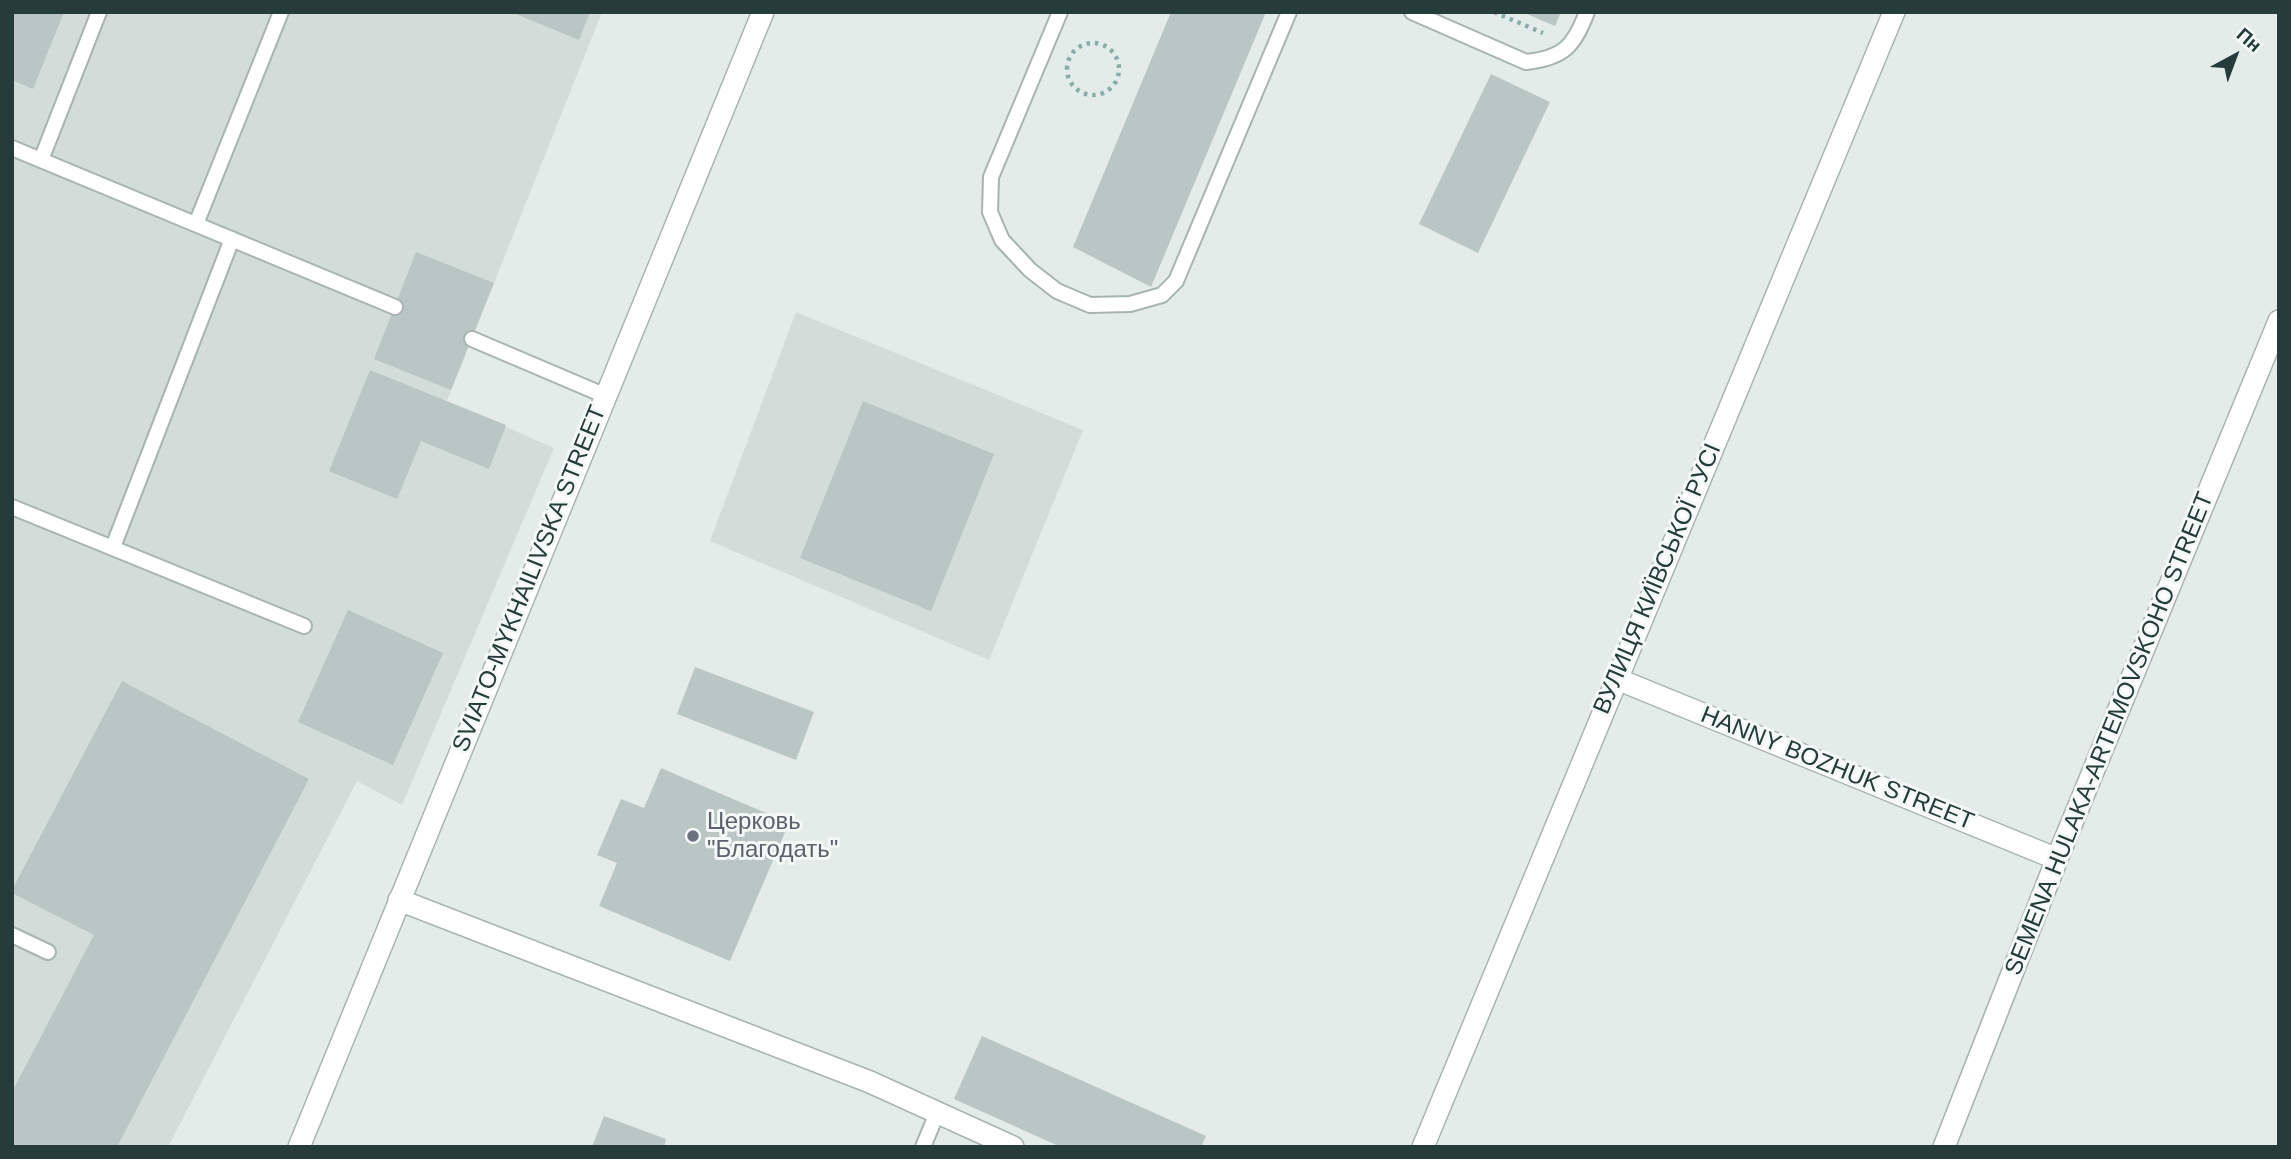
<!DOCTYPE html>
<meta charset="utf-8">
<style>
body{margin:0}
#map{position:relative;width:2291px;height:1159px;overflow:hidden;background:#e4ecea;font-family:Helvetica,sans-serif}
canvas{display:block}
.frame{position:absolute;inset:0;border:14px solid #253c3a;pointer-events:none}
.north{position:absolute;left:2200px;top:21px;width:70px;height:70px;-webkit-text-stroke:5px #f4f9f7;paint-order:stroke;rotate:41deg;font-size:19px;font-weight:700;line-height:28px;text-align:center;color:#253c3a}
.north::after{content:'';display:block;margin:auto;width:24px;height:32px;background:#253c3a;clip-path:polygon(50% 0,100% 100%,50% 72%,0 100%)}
</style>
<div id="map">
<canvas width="2291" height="1159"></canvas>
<div class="frame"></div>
<div class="north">Пн</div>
</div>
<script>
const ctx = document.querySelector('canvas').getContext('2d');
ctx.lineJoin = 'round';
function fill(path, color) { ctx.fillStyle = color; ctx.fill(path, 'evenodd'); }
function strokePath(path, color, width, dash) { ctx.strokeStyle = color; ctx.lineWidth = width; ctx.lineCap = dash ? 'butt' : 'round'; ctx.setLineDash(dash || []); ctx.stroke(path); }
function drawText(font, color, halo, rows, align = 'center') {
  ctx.font = font + ' Helvetica,sans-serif'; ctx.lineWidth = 6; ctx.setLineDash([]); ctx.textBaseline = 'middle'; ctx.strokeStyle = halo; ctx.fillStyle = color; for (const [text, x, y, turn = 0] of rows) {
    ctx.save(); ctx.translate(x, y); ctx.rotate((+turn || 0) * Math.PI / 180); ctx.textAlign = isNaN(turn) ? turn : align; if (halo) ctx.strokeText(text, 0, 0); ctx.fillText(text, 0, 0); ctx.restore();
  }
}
const built = new Path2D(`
 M12 12H602L447 401 554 448 402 805 357 781 168 1147H12Z
 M796 312 1083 430 989 660 710 541Z`);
const building = new Path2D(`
 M12 12H64L33 89 12 80Z
 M511 12H590L579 40Z
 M1171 12H1266L1151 287 1073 247Z
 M1522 12H1561L1555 26Z
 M1491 74 1550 102 1478 253 1419 224Z
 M416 252 494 283 451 390 374 359Z
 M370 370 506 425 489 469 421 441 397 499 329 471Z
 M863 401 994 454 931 611 800 558Z
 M348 610 443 653 393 765 298 722Z
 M695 667 814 712 796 760 677 714Z
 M122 681 309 779 117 1147H12V1092L94 935 12 893V890Z
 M661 768 789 823 730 961 599 906 617 863 597 855 621 799 644 808Z
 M982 1036 1206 1136 1201 1147H1061L954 1099Z
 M604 1116 666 1139 664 1147H592Z`);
const path = new Path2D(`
 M1494 12 1543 33
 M1067 69a26 26 0 1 1 52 0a26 26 0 1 1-52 0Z`);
const service = new Path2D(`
 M1060 12 991 177 990 212 1002 240 1030 270 1057 291 1090 305 1130 304 1162 295 1176 281 1289 12
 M1412 12 1526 62C1564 58 1574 46 1587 12
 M12 148 395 307
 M41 160 99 12
 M196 224 281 12
 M472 339 606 396
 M12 507 304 626
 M113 547 232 239
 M12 935 48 952
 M923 1147 937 1113`);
const minor = new Path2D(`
 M1617 679 2057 859
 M399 900 870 1082 1013 1147
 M299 1147 763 12
 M1423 1147 1894 12
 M1944 1147 2057 859 2279 321`);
const markers = [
 [693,836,7,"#6b7280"]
];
const streetNames = [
 ["SVIATO-MYKHAILIVSKA STREET",530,579,-68],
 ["ВУЛИЦЯ КИЇВСЬКОЇ РУСІ",1658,579,-67],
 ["SEMENA HULAKA-ARTEMOVSKOHO STREET",2110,734,-68],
 ["HANNY BOZHUK STREET",1837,769,22]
];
const worshipNames = [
 ["Церковь",707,822],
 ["\"Благодать\"",707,850]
];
fill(built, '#d2dcd9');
fill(building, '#bac6c3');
strokePath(service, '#a7b4b2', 18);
strokePath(minor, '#a7b4b2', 24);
strokePath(path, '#88aca7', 4.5, [3.5, 5]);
strokePath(service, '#fff', 14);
strokePath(minor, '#fff', 21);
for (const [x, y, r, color] of markers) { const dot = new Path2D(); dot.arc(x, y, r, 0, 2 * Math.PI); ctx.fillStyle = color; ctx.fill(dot); strokePath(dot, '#f4f9f7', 2.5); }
drawText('24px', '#253c3a', '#f4f9f7', streetNames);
drawText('24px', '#5b616d', '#f4f9f7', worshipNames, 'left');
</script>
